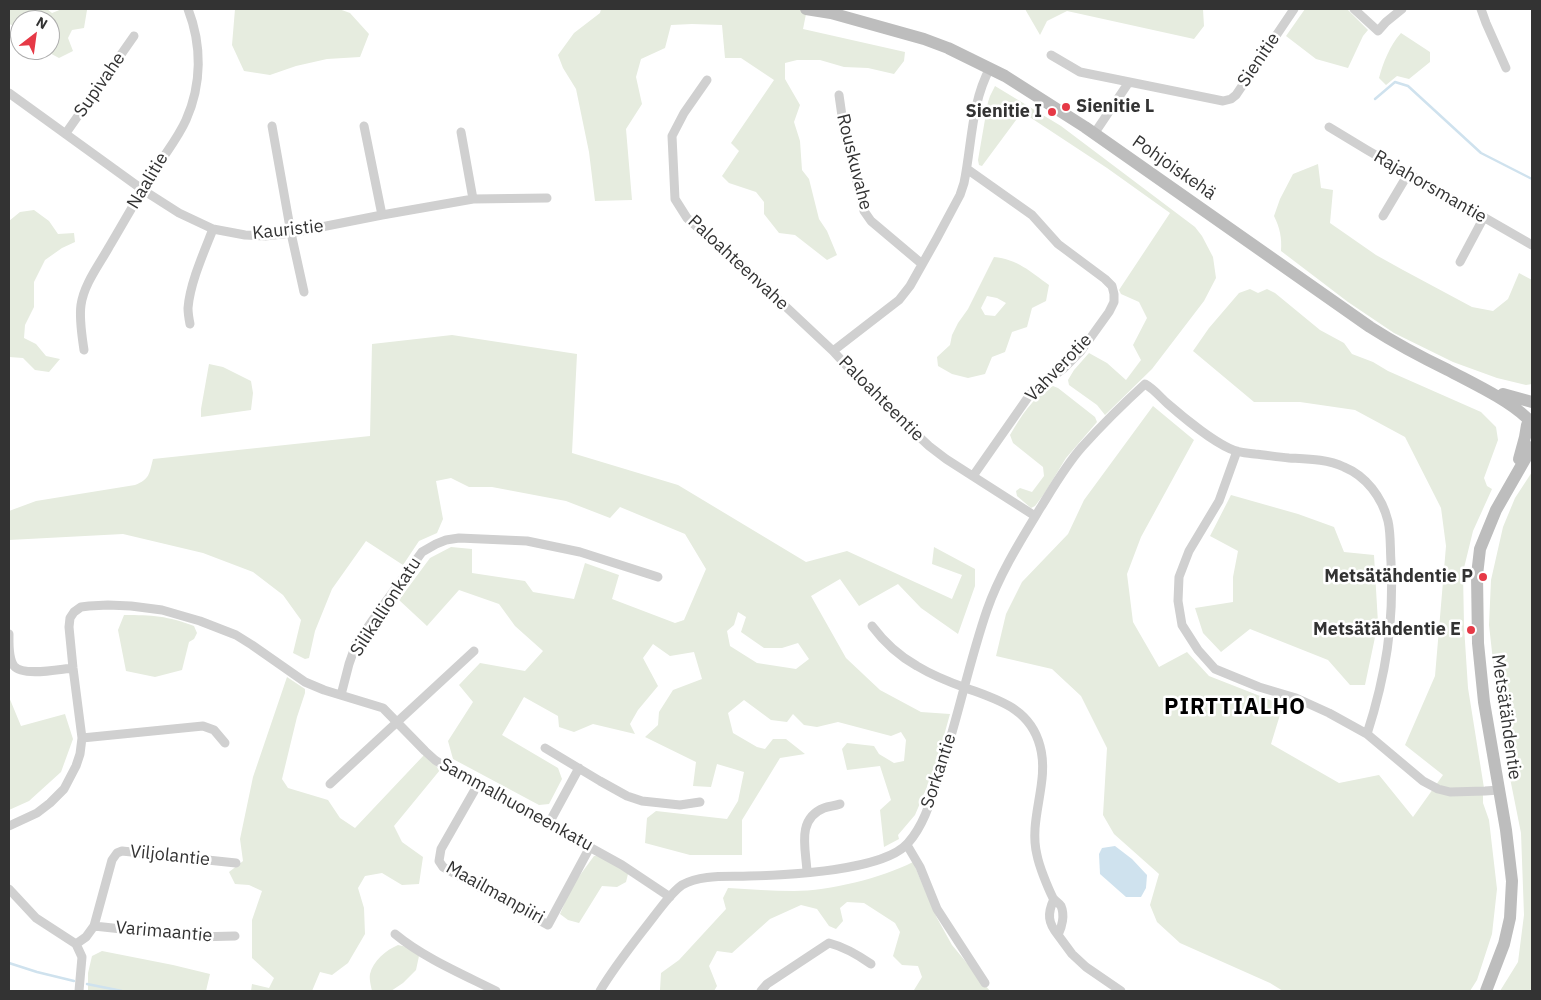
<!DOCTYPE html>
<meta charset="utf-8">
<style>
body{margin:0}
#map{position:relative;width:1541px;height:1000px;overflow:hidden;background:#fff;font-family:"IBM Plex Sans",sans-serif}
canvas{display:block}
.frame{position:absolute;inset:0;border:10px solid #333;pointer-events:none}
.north{position:absolute;left:10px;top:10px;width:50px;height:50px;box-sizing:border-box;background:#fff;border:1px solid #adadad;border-radius:50%;rotate:30deg;font-size:14px;font-weight:700;line-height:20px;text-align:center;color:#333}
.north::after{content:'';display:block;margin:auto;width:18px;height:22px;background:#e63946;clip-path:polygon(50% 0,100% 100%,50% 72%,0 100%)}
</style>
<div id="map">
<canvas width="1541" height="1000"></canvas>
<div class="frame"></div>
<div class="north">N</div>
</div>
<script>
const ctx = document.querySelector('canvas').getContext('2d');
ctx.lineJoin = 'round';
function fill(path, color) { ctx.fillStyle = color; ctx.fill(path, 'evenodd'); }
function strokePath(path, color, width, dash) { ctx.strokeStyle = color; ctx.lineWidth = width; ctx.lineCap = dash ? 'butt' : 'round'; ctx.setLineDash(dash || []); ctx.stroke(path); }
function drawText(font, color, halo, rows, align = 'center') {
  ctx.font = font + ' "IBM Plex Sans",sans-serif'; ctx.lineWidth = 5; ctx.setLineDash([]); ctx.textBaseline = 'middle'; ctx.strokeStyle = halo; ctx.fillStyle = color; for (const [text, x, y, turn = 0] of rows) {
    ctx.save(); ctx.translate(x, y); ctx.rotate((+turn || 0) * Math.PI / 180); ctx.textAlign = isNaN(turn) ? turn : align; if (halo) ctx.strokeText(text, 0, 0); ctx.fillText(text, 0, 0); ctx.restore();
  }
}
const green = new Path2D(`
 M9 9H47L52 13 62 9 87 10 84 28 72 30 68 38 73 51 59 58 44 50H50V20H20V28L9 24Z
 M235 9H339L350 13 369 34 360 57 327 59 296 66 270 75 244 71 232 45Z
 M601 9H807L803 29 905 52 904 61 894 74 868 68 844 67 820 60H797L785 63V79L800 105 794 122 800 141 802 170 809 179 819 219 827 231 837 255 827 260 795 235 779 233 764 214V202L756 192 729 183 722 176 739 151 731 143 774 80 741 58H725L722 25 692 24 671 25 665 48 641 59 636 77 642 104 626 129 632 200 595 201 589 152 576 89 563 68 558 55 574 33 600 13Z
 M1025 9H1203L1204 26 1194 39 1067 11 1047 21 1040 35Z
 M1305 9H1347L1368 30 1363 36 1348 68 1316 59 1286 36Z
 M1401 33 1430 52V62L1409 79 1397 76 1386 85 1379 78C1383 63 1390 45 1401 33Z
 M995 86 1061 126 1195 227 1202 236 1213 257 1216 278 1204 301 1152 369 1105 415 1097 405 1069 385 1068 380 1074 370 1089 353 1107 363 1126 380 1141 360 1133 345 1147 318 1139 302 1121 294 1119 290 1170 213 1107 168 1022 112 982 166 979 165 978 160 988 102 990 96Z
 M1318 164 1321 188 1333 190 1330 223 1376 255 1403 270 1472 307 1493 311 1508 299 1519 273 1532 280V384L1526 385 1497 378 1453 362 1394 333 1348 302 1281 251C1282 238 1280 228 1274 216L1280 199 1293 174Z
 M34 210 49 221 58 234 74 233 75 242 62 248 45 260 34 282V307L25 325 24 338 36 344 46 356 60 359 49 372 35 370 23 358 9 357V221L20 212Z
 M994 257C1017 259 1031 272 1049 285L1046 301 1032 308 1027 327 1012 332 1005 352 992 357 985 374 968 378 952 374 938 366 937 357 950 345 952 335 958 323 968 309ZM987 296 997 298 1006 303 995 316 985 315 981 308Z
 M1250 289 1258 293 1267 289 1275 293 1320 330 1344 343 1352 354 1373 362 1388 371 1481 412 1496 427 1498 440 1484 478 1487 486 1492 489 1473 531 1463 572 1464 626 1468 688 1484 788 1483 794V803L1489 820 1497 889 1492 934 1477 980 1470 991H1283L1270 983 1180 943 1157 922 1150 905 1159 874 1114 834 1103 815 1107 748 1081 696 1052 669 996 656 1006 614 1022 582 1068 534 1084 500 1153 406 1194 440 1141 537 1127 574 1133 622 1159 667 1187 652 1209 676 1283 705 1271 744 1339 783 1379 775 1413 817 1443 775 1405 745 1435 676 1446 546 1441 508 1405 437 1355 410 1300 402H1254L1193 351 1209 328 1239 293Z
 M452 335 577 354 572 453 678 485 806 562 847 551 952 599 962 575 932 564 934 547 975 569V586L958 634 921 608 898 584 859 606 840 579 811 596 846 658 880 690 921 712 950 714 935 768 915 815 898 835 899 839 884 847 880 810 891 800 880 766 847 770 842 749 847 743 874 746 879 754 894 763 904 761 906 740 901 732 891 736 838 722 817 727 804 725 793 714 787 722 771 720 744 700 728 713 733 733 757 747 765 749 773 739H786L805 754 780 758 742 820V855H690L645 843 647 818 656 811 727 819 738 801 744 772 717 764 711 787 693 786 696 762 645 737 658 725 659 712 673 690 702 679 694 652 670 656 653 644 643 658 658 686 638 710 630 724 635 734 593 724 574 732 559 727 558 716 524 697 502 735 558 768 562 779 549 804 539 805 453 759 448 741 473 702 459 685 480 663 525 671 543 651 515 626 499 604 459 590 427 626 399 600 430 558 451 547 472 549V573L525 581 533 592 574 599 585 563 619 575 612 599 675 623 684 620 706 569 685 534 620 507 610 518 566 501 492 487H469L451 478 436 481 443 519 437 533 419 541 403 565 366 541 332 589 315 631 309 658 305 659 293 653 301 620 283 595 253 572 203 553 123 534 9 540V511L36 501 135 485C150 479 149 474 153 459L370 436 372 344ZM738 612 746 617 741 632 764 648H782L798 643 809 659 796 669 757 663 730 646 727 631 734 625Z
 M209 364 223 367 251 381 253 393 251 410 201 417V409Z
 M1053 386 1058 388 1095 417 1097 422 1066 458 1044 494 1035 506 1031 508 1017 496 1016 491 1020 488 1032 492 1044 476 1043 467 1013 443 1010 435C1021 416 1033 397 1053 386Z
 M1532 472V991H1500L1518 962 1524 915 1521 833 1501 733 1489 625 1491 580 1503 527 1515 498Z
 M1231 495 1298 514 1334 527 1344 552 1374 555 1378 623 1365 685H1350L1328 660 1250 629 1221 652 1203 633 1195 608 1233 602V577L1238 551 1210 536Z
 M124 615C152 615 168 616 194 626L197 633 194 639 189 642 182 670 155 677 126 671 118 630Z
 M287 677 305 689V693L297 717 282 779 288 788 328 800 340 818 355 828 424 755 440 770 394 826 402 842 423 857 419 884 402 885 382 873 365 876 358 888 364 908 365 934 348 963 332 975 320 972 312 991H251L252 984 269 988 274 978 252 958V920L262 891 249 885 235 884 229 872 243 861 240 839 253 777Z
 M9 697 21 726 65 714 73 739 61 772 29 801 9 810Z
 M594 856C607 855 618 866 628 874L626 882 617 887 602 886 579 923 568 920 560 914 572 886Z
 M913 862 937 918 952 945 990 991H916L914 990 922 977 918 966 902 965 893 956 900 932 895 923 864 903 847 902 840 908 843 921 836 929 829 926 817 909 801 905 770 919 732 953 717 951 709 966 717 986 714 991H657L660 990 661 973 679 960 726 909 723 898 728 888C750 889 772 891 794 891 829 891 882 878 913 862Z
 M398 945 407 947 419 956 416 970 403 983 391 991H372C371 986 369 979 370 974 373 961 386 950 398 945Z
 M102 951 173 965 210 974 206 991H88V973L92 956Z`);
const water = new Path2D(`
 M1115 846 1132 859 1147 875 1146 888 1141 897H1126L1100 874 1099 854 1102 848Z`);
const stream = new Path2D(`
 M1375 99 1395 82 1408 86 1481 153 1532 179
 M9 963 37 972 74 981
 M87 984 122 991`);
const minor = new Path2D(`
 M1354 9 1378 31 1386 22 1402 9
 M1481 9 1486 23 1506 68
 M1051 55 1080 72 1223 101 1231 99 1236 95 1294 9
 M707 80 684 113 672 136 675 199 687 218 752 275 833 351 868 389 929 446 946 459 1035 516
 M9 93 143 190 179 213 213 229 245 235 265 236 291 233 382 215 473 199 547 198
 M839 95 844 130 864 211 871 221 922 264
 M272 126 291 233 304 292
 M364 126 382 215
 M1329 127 1367 150 1532 245
 M461 132 473 199
 M66 133 134 36
 M1094 134 1129 82
 M967 169 1032 215 1058 244 1105 279 1112 286 1114 294V302L1109 312 1081 351 1063 369 1031 393 973 476
 M1383 216 1408 174
 M1460 262 1484 217
 M190 324C189 319 188 313 188 308 190 283 204 252 213 229
 M84 350C82 336 79 319 81 305 84 284 99 265 109 247 124 222 138 196 154 172 164 155 178 138 186 120 202 84 202 45 188 9
 M833 351 899 300 910 286 937 238 960 195 964 183C972 144 971 103 990 68
 M1237 451 1219 501 1189 551 1179 577 1178 601 1182 625 1198 650 1215 669 1259 687 1296 698 1329 713 1367 734 1423 781 1438 789 1450 792 1485 791 1499 790
 M872 626C884 642 899 656 917 666 932 675 949 682 966 688 998 700 1030 708 1040 746 1050 782 1028 819 1037 855 1039 866 1048 888 1053 898 1055 901 1059 903 1061 906 1065 915 1062 927 1058 935L1072 954 1086 967 1121 991
 M9 634C9 643 8 658 14 666 23 677 60 669 73 668
 M341 695 349 664 356 644 379 611 422 552 436 544 446 540 459 538 527 541 580 552 658 577
 M82 738 203 726 214 730 225 743
 M545 748 600 781 627 796 642 801 680 805 700 802
 M330 784 474 651
 M477 786 441 849 439 861 443 867 548 925 590 847
 M548 825 579 768
 M9 826 37 813 50 803 64 789 76 766 80 754 82 738 73 668 69 627 70 618 74 612 81 607 89 606 108 605 131 606 162 610 200 621 236 635 252 645 305 682 324 690 383 708 425 751 435 760 450 770 622 865 670 897
 M907 845 920 867 937 909 985 983
 M807 872C806 849 796 819 824 808 829 806 835 806 840 804
 M9 889 36 918 76 944 82 957 79 991
 M1054 899C1047 914 1048 923 1058 935
 M94 926 196 937 235 936
 M395 934C424 958 462 974 496 991
 M76 944 86 937 94 926 112 860 117 853 122 851 236 863
 M600 991C616 964 636 940 655 915 663 905 672 892 682 885 702 874 727 877 749 876 786 875 884 871 908 843 924 825 931 800 938 778 957 723 968 665 987 610 1000 573 1021 540 1041 507 1054 486 1066 465 1082 447 1102 425 1123 404 1145 384 1154 389 1160 397 1168 404 1184 418 1217 445 1236 451 1242 453 1249 453 1255 454 1266 455 1277 457 1289 458 1307 459 1327 459 1344 467 1366 476 1382 497 1388 521 1391 534 1390 549 1391 562 1394 624 1386 675 1367 734
 M761 991 767 984 829 943C845 947 858 955 871 964`);
const secondary = new Path2D(`
 M806 9 831 13 924 39 948 48 1005 76 1085 127 1370 327C1395 343 1421 357 1448 370 1472 383 1507 399 1527 418
 M1503 394 1532 402
 M1519 459 1525 437 1527 425
 M1486 991 1504 944 1510 918 1512 881 1506 830 1484 702 1478 643 1477 575 1480 549 1496 510 1532 447`);
const markers = [
 [1066,107,5,"#e63946"],
 [1052,112,5,"#e63946"],
 [1483,577,5,"#e63946"],
 [1471,630,5,"#e63946"]
];
const streetNames = [
 ["Sienitie",1259,60,-56],
 ["Supivahe",100,85,-55],
 ["Rouskuvahe",854,162,76],
 ["Pohjoiskehä",1174,168,35],
 ["Naalitie",148,181,-59],
 ["Rajahorsmantie",1430,187,30],
 ["Kauristie",288,230,-6],
 ["Paloahteenvahe",738,263,43],
 ["Vahverotie",1059,368,-46],
 ["Paloahteentie",881,399,45],
 ["Silikallionkatu",386,607,-57],
 ["Metsätähdentie",1506,717,82],
 ["Sorkantie",939,771,-72],
 ["Sammalhuoneenkatu",516,805,29],
 ["Viljolantie",170,856,6],
 ["Maailmanpiiri",495,893,29],
 ["Varimaantie",164,932,5]
];
const poiNames = [
 ["Sienitie L",1076,107,"left"],
 ["Sienitie I",1042,112],
 ["Metsätähdentie P",1473,577],
 ["Metsätähdentie E",1461,630]
];
const districtNames = [
 ["PIRTTIALHO",1235,708]
];
fill(green, '#e6ecdf');
fill(water, '#cfe2ee');
strokePath(stream, '#cfe2ee', 2.5);
strokePath(minor, '#d0d0d0', 9);
strokePath(secondary, '#bdbdbd', 12);
for (const [x, y, r, color] of markers) { const dot = new Path2D(); dot.arc(x, y, r, 0, 2 * Math.PI); ctx.fillStyle = color; ctx.fill(dot); strokePath(dot, '#fff', 2); }
drawText('18px', '#333', '#fff', streetNames);
drawText('bold 18px', '#333', '#fff', poiNames, 'right');
ctx.letterSpacing = '1px';
drawText('bold 22px', '#000', '#fff', districtNames);
ctx.letterSpacing = '0px';
</script>
